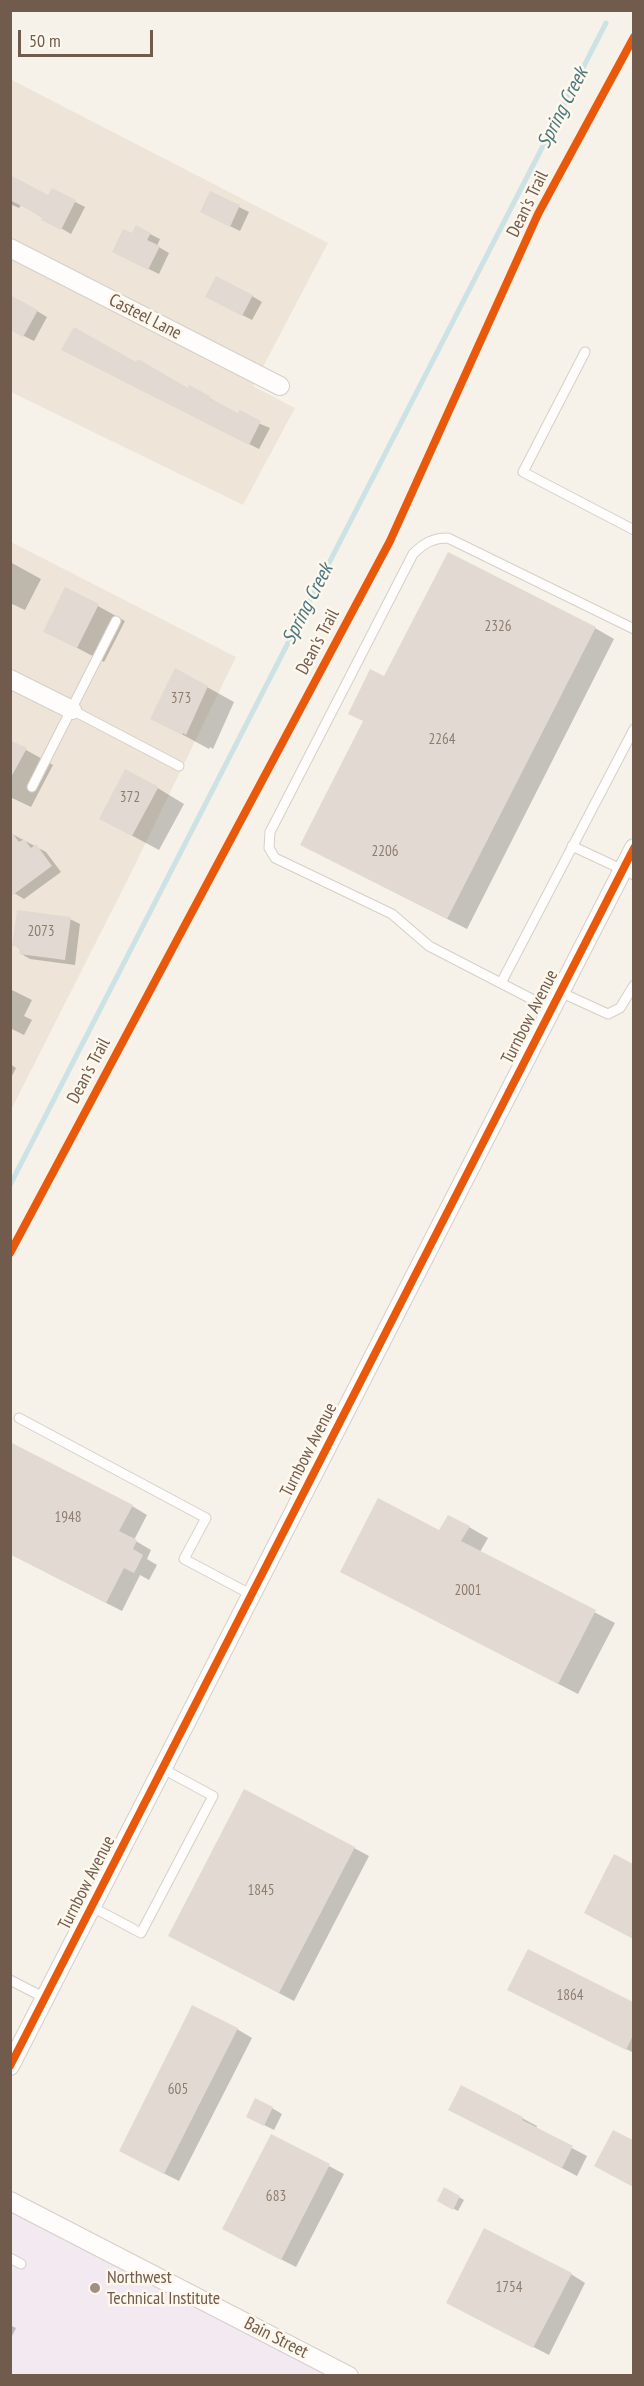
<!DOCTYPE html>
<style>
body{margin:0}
#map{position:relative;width:644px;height:2386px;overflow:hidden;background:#f6f2ea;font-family:"PT Sans Narrow",sans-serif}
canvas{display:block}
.frame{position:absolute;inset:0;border:12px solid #715b4d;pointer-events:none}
.scale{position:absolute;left:18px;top:30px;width:135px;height:27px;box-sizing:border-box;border:3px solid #715b4d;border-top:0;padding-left:8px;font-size:18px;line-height:21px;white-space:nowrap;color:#715b4d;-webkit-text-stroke:4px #fdf7ec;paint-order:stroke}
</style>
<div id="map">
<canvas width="644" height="2386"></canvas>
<div class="frame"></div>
<div class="scale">50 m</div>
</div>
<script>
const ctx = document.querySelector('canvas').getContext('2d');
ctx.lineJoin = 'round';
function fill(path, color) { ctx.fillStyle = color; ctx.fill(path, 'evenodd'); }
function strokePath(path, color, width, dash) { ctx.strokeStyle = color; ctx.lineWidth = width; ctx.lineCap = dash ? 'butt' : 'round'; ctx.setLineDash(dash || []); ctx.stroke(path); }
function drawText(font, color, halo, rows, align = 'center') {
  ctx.font = font + ' "PT Sans Narrow",sans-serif'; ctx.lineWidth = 5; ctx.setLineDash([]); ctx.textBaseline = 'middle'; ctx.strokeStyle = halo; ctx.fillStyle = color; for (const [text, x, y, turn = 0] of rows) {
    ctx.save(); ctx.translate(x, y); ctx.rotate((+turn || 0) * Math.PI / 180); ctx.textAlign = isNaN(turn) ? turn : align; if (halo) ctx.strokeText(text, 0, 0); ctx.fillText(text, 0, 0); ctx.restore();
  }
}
const residential = new Path2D(`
 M10 79 328 243 253 386 295 408 243 505 11 392Z
 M11 542 236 657 129 877 11 1110Z`);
const education = new Path2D(`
 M11 2201 349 2375H11Z`);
const shadow = new Path2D(`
 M10 177 49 197 52 190 85 207 71 234 21 205 19 208 10 204Z
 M239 207 249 212 240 231 211 217Z
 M150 234 160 239 157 246 169 253 159 274 124 257 133 235Z
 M252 296 262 302 252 320 217 302Z
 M37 311 47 317 34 341 12 330Z
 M73 355 188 390 190 387 239 415 270 428 259 449Z
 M10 562 41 579 25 610 10 603Z
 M98 606 125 621 104 662 45 631Z
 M595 628 614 639 467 929 321 855 385 678Z
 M207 687 234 702 213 749 210 747 209 749 152 718Z
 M10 741 53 765 31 807 10 797Z
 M156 787 184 804 159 850 101 819Z
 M14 835 46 852 61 872 24 899 14 893 10 838Z
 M70 919 80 924 75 965 30 959 20 953 21 949 14 945Z
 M10 989 32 1000 24 1016 32 1020 24 1035 10 1028Z
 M10 1064 16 1068 10 1080Z
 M132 1506 147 1515 134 1540 151 1550 147 1559 157 1565 149 1580 140 1575 122 1611 10 1554Z
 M469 1527 488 1538 480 1552 615 1623 578 1694 361 1582 440 1532Z
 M354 1848 369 1856 294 2001 184 1943Z
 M615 1856 634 1866V1938L600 1921Z
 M529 1951 634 2004V2053L524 1997Z
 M237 2029 252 2038 179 2181 135 2159Z
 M272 2108 282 2114 274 2130 258 2122Z
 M465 2117 522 2118 537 2126 536 2129 587 2156 577 2176Z
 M613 2132 634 2142V2186L610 2174Z
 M329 2166 344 2174 296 2267 238 2237Z
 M445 2189 464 2200 458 2211 439 2201Z
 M571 2274 585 2283 549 2355 463 2311Z
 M10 2325 16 2328 10 2340Z`);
const stream = new Path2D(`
 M10 1185 606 23`);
const building = new Path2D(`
 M10 175 48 195 52 188 76 200 61 230 41 220 42 217 10 200Z
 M210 191 240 205 230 227 200 212Z
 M136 225 151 233 147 240 160 246 148 270 112 252 123 229 132 233Z
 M216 276 253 295 242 316 205 297Z
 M10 295 38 310 23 337 10 330Z
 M74 327 136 362 138 359 188 388 189 385 210 396 209 398 238 413 240 410 261 421 249 445 61 350Z
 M448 552 596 627 447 919 300 845 363 721 348 714 370 669 384 676Z
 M65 587 99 604 77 648 43 632Z
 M175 668 208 686 186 735 183 733 182 735 150 719Z
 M10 740 27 748 10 779Z
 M125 769 157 786 158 788 132 836 99 819Z
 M10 830 19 842 24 839 31 848 36 844 52 866 10 897Z
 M17 910 71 917 65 960 19 954V947L12 946Z
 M10 1442 133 1505 119 1531 137 1540 133 1549 143 1555 134 1573 124 1568 106 1603 10 1554Z
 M378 1498 439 1530 448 1515 470 1526 461 1541 596 1610 558 1684 340 1572Z
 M244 1789 355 1847 279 1993 168 1936Z
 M614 1854 633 1864V1939L584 1913Z
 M528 1949 633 2002V2035L626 2050 507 1990Z
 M192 2005 238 2028 164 2174 119 2151Z
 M461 2085 523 2117 522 2120 573 2146 562 2168 448 2110Z
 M255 2098 273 2107 264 2126 246 2117Z
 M613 2130 633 2140V2187L594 2166Z
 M271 2134 330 2164 281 2260 222 2229Z
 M444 2187 460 2196 453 2210 437 2201Z
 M484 2228 572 2273 533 2348 446 2303Z`);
const lane = new Path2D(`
 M585 352 523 472 634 530
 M72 710 179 766
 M32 787 116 621
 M572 846 634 875
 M501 983 634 729
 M560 992 608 1014 620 1008 634 985
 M551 1009 429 946 392 914 275 858 269 848 270 832 413 554C424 543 433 538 448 538L634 629
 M19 1418 206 1518 184 1559 252 1595
 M92 1907 141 1933 213 1796 163 1769
 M10 1980 45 1998
 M10 2258 21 2264`);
const street = new Path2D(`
 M10 248 280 386
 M10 679 72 710
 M10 2066 634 848
 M10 2201 349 2376`);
const cycleway = new Path2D(`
 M10 1253 390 541 538 214 634 37
 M10 2066 634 848`);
const markers = [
 [95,2288,6,"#a09084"]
];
const numberNames = [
 ["2326",498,627],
 ["373",181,699],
 ["2264",442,740],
 ["372",130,798],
 ["2206",385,852],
 ["2073",41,932],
 ["1948",68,1518],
 ["2001",468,1591],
 ["1845",261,1891],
 ["1864",570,1996],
 ["605",178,2090],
 ["683",276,2197],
 ["1754",509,2288]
];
const streetNames = [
 ["Dean's Trail",528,204,-64],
 ["Casteel Lane",145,317,27],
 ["Dean's Trail",318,642,-62],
 ["Turnbow Avenue",530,1017,-63],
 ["Dean's Trail",89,1071,-62],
 ["Turnbow Avenue",309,1450,-63],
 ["Turnbow Avenue",87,1883,-63],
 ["Bain Street",276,2338,27]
];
const poiNames = [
 ["Northwest",107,2278],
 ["Technical Institute",107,2299]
];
const waterNames = [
 ["Spring Creek",563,108,-63],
 ["Spring Creek",308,604,-63]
];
fill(residential, '#eee5d8');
fill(education, '#f3e9f1');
fill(shadow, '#0003');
strokePath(stream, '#cde2e4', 5);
fill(building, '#e2dad2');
strokePath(lane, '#d5cfc9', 11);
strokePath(street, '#d5cfc9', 20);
strokePath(lane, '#fefdfc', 9);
strokePath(street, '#fefdfc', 18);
strokePath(cycleway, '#e8590c', 8);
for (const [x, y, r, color] of markers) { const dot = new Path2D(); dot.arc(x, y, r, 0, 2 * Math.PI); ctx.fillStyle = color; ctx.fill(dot); strokePath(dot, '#fdf7ec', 2); }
drawText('15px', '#8f7d70', null, numberNames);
drawText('18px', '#715b4d', '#fdf7ec', streetNames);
drawText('18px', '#715b4d', '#fdf7ec', poiNames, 'left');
drawText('italic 20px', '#497782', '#fdf7ec', waterNames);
</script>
